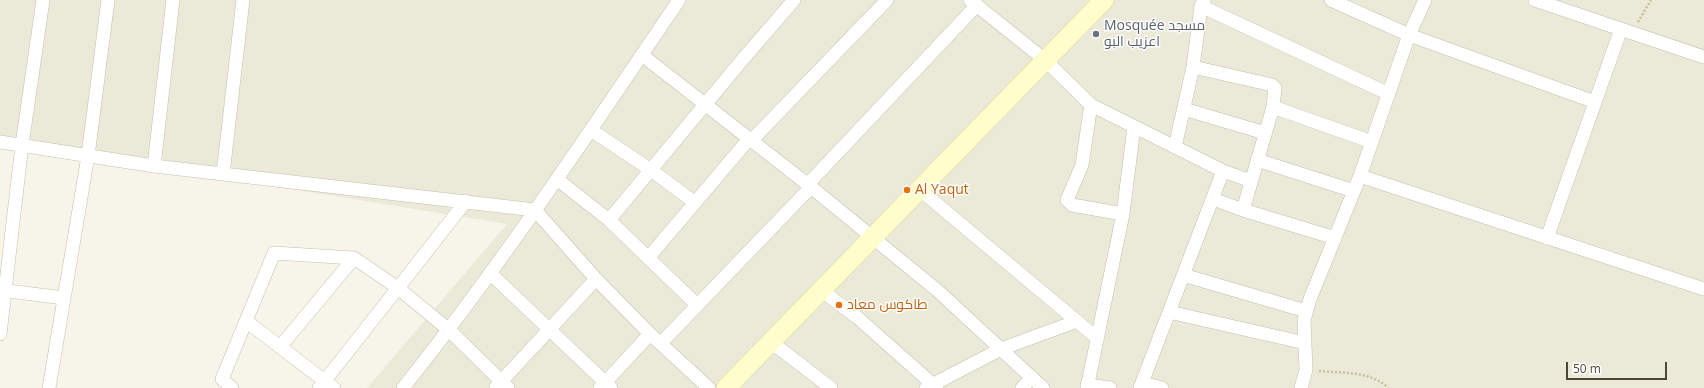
<!DOCTYPE html>
<meta charset="utf-8">
<style>
body{margin:0}
#map{position:relative;width:1704px;height:388px;overflow:hidden;background:#f7f5ea;font-family:"Open Sans",sans-serif}
canvas{display:block}
.scale{position:absolute;left:1566px;top:362px;width:101px;height:18px;box-sizing:border-box;border:2px solid #4c4837;border-top:0;padding-left:5px;font-size:12px;line-height:14px;white-space:nowrap;color:#4c4837;-webkit-text-stroke:3px #fff;paint-order:stroke}
</style>
<div id="map">
<canvas width="1704" height="388"></canvas>
<div class="scale">50 m</div>
</div>
<script>
const ctx = document.querySelector('canvas').getContext('2d');
ctx.lineJoin = 'round';
function fill(path, color) { ctx.fillStyle = color; ctx.fill(path, 'evenodd'); }
function strokePath(path, color, width, dash) { ctx.strokeStyle = color; ctx.lineWidth = width; ctx.lineCap = dash ? 'butt' : 'round'; ctx.setLineDash(dash || []); ctx.stroke(path); }
function drawText(font, color, halo, rows, align = 'center') {
  ctx.font = font + ' "Open Sans",Cairo,sans-serif'; ctx.lineWidth = 3; ctx.setLineDash([]); ctx.textBaseline = 'middle'; ctx.strokeStyle = halo; ctx.fillStyle = color; for (const [text, x, y, turn = 0] of rows) {
    ctx.save(); ctx.translate(x, y); ctx.rotate((+turn || 0) * Math.PI / 180); ctx.textAlign = isNaN(turn) ? turn : align; if (halo) ctx.strokeText(text, 0, 0); ctx.fillText(text, 0, 0); ctx.restore();
  }
}
const residential = new Path2D(`
 M0 0H1704V388H367L507 224 0 142Z`);
const path = new Path2D(`
 M1638 22 1651 0
 M1319 371C1340 373 1372 371 1388 388`);
const minor = new Path2D(`
 M243 0 223 174 535 210 596 279 650 334 709 388
 M970 0 1045 60 1091 105 1175 147 1193 67 1201 6 1204 0
 M1331 0 1409 35 1595 102
 M1535 0 1704 57
 M1201 6 1389 94
 M642 55 811 187
 M1193 67 1272 85 1275 88 1273 107 1372 142
 M1184 109 1265 133
 M591 130 651 170 694 202
 M751 141 887 0
 M0 142 154 166 223 174
 M1257 160 1354 191
 M154 166 173 0
 M1223 171 1251 181
 M1360 176 1704 289
 M557 179 609 220 697 305
 M808 184 977 5
 M919 189 1097 338
 M1213 199 1243 210 1335 238
 M466 201 398 288 449 330 508 388
 M1243 210 1273 107
 M1123 214 1134 127
 M609 220 743 59 794 0
 M1547 238 1621 29
 M648 258 749 139
 M490 273 611 388
 M1183 275 1306 311
 M0 290 64 298
 M821 290 858 318 937 388
 M1169 312 1305 343
 M246 321 334 388
 M0 334 22 145 43 0
 M771 342 831 388
 M661 343 811 187 938 291 1043 388
 M280 347 354 258
 M1142 383 1162 388
 M1087 385 1110 388
 M496 387 596 279
 M49 388 88 156 108 0
 M232 388 222 379 274 253 354 258 398 288 319 388
 M403 388C502 264 590 131 679 0
 M600 388 650 334
 M926 388 1001 349 1077 321
 M1022 388 1032 377
 M1087 388 1123 214 1072 205 1067 200 1082 165 1090 111
 M1140 388 1223 171 1175 147
 M1301 388 1306 370 1304 320 1310 299 1360 176 1409 35 1425 0`);
const secondary = new Path2D(`
 M726 388 1104 0`);
const markers = [
 [1096,34,4,"#6b7280"],
 [907,190,4,"#e8710a"],
 [839,305,4,"#e8710a"]
];
const worshipNames = [
 ["Mosquée مسجد",1104,26],
 ["اعزيب البو",1104,42]
];
const foodNames = [
 ["Al Yaqut",915,190],
 ["طاكوس معاد",847,305]
];
fill(residential, '#ebe9d8');
strokePath(minor, '#c4c0ab', 14);
strokePath(secondary, '#dcd895', 20);
strokePath(path, '#c7c09b', 2.5, [2, 2]);
strokePath(minor, '#fff', 13);
strokePath(secondary, '#fffdcc', 19);
for (const [x, y, r, color] of markers) { const dot = new Path2D(); dot.arc(x, y, r, 0, 2 * Math.PI); ctx.fillStyle = color; ctx.fill(dot); strokePath(dot, '#fff', 1.5); }
drawText('14px', '#5b616d', '#fff', worshipNames, 'left');
drawText('14px', '#c56008', '#fff', foodNames, 'left');
</script>
